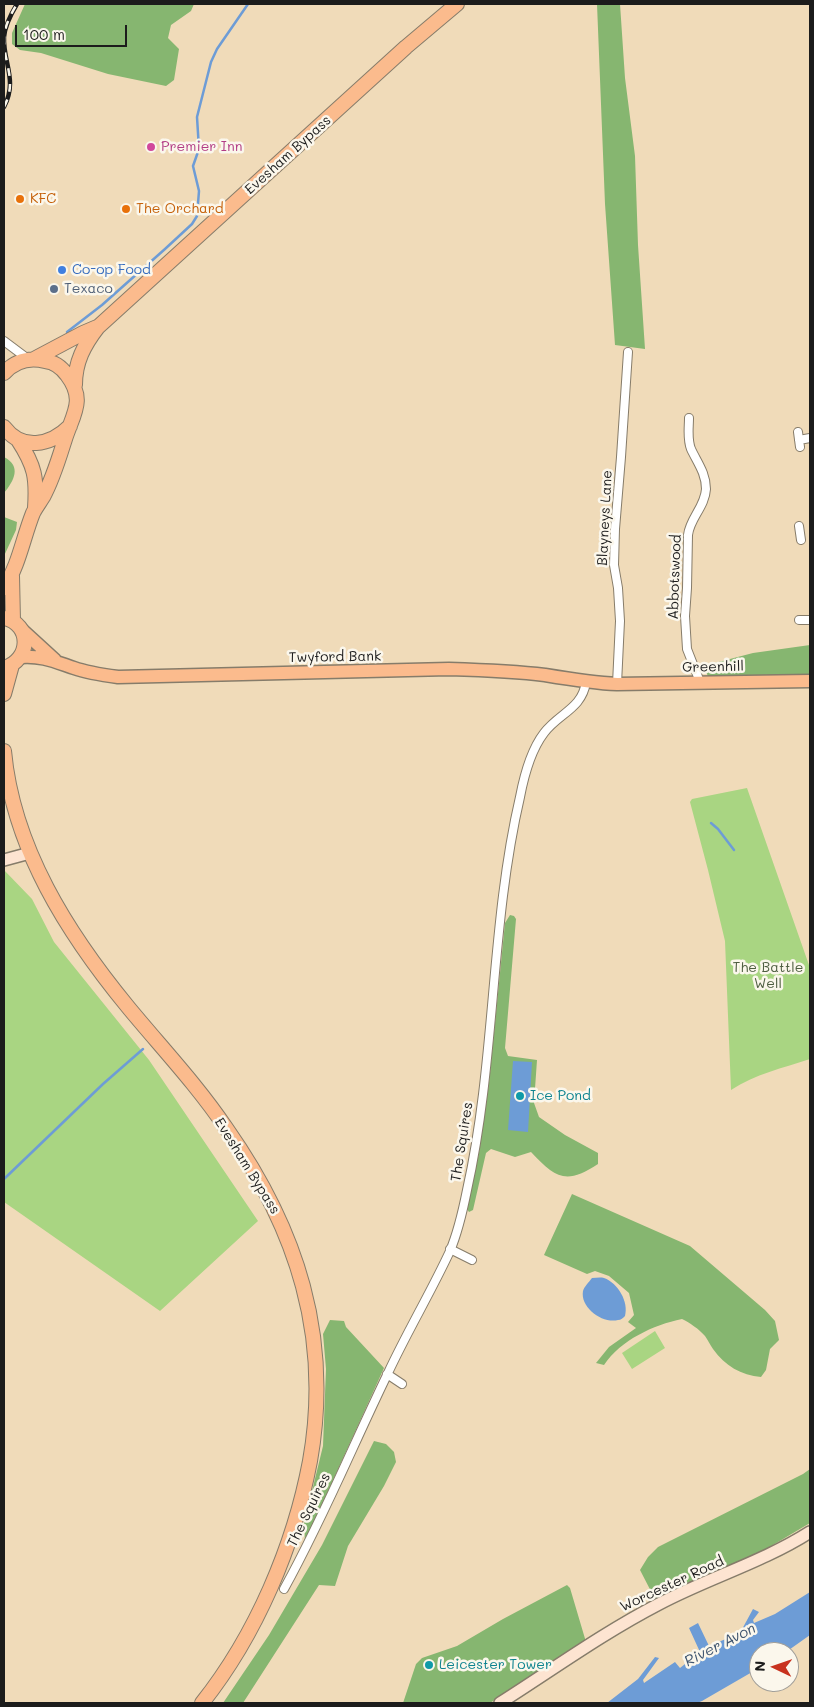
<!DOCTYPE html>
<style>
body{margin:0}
#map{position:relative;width:814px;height:1707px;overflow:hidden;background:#f0dbb9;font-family:Mali,sans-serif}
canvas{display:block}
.frame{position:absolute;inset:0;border:5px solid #1c1c1c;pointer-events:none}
.north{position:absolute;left:749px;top:1642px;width:50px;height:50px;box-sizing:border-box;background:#fbf7ec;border:1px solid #a29f99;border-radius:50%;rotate:273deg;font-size:14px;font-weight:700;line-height:20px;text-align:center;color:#1c1c1c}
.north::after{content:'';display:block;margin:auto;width:18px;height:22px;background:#c8321e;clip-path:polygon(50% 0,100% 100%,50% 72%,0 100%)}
.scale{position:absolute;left:15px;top:25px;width:112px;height:22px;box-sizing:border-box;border:2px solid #1c1c1c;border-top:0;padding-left:6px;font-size:15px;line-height:18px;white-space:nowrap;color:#1c1c1c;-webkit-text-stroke:4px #fbf7ec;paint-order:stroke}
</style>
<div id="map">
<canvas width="814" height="1707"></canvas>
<div class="frame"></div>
<div class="north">N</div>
<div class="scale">100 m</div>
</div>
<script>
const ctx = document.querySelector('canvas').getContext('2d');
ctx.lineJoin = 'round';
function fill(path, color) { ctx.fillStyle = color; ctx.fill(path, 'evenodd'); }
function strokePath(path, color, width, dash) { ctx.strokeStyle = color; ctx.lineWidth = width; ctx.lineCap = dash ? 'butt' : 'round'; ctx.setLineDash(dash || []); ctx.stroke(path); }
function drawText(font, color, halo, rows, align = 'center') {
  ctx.font = font + ' Mali,sans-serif'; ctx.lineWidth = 5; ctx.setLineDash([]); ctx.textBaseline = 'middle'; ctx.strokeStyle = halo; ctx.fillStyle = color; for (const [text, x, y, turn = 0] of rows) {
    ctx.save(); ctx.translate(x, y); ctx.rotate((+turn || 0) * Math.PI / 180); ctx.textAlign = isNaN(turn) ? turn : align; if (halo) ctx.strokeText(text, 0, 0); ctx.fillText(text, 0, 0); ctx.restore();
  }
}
const green = new Path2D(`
 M747 788 810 968V1059C783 1068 755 1074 731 1090L725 941 708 870 690 802 692 799Z
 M4 870 32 899 54 942 149 1060 258 1221 160 1311 4 1202Z
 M655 1331 665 1348 632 1369 622 1353Z`);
const forest = new Path2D(`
 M25 4H194L191 11 171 25 168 38 179 49 174 80 166 86 108 74 41 53 20 50 12 44V33Z
 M597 4H620L625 78 635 156 638 245 645 349 615 345 605 204Z
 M4 457C22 466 14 481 4 493Z
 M4 517 17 522 16 530 4 556Z
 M810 645V675L715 677 708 676 705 670 707 665 753 653Z
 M510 915 514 916 516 919 505 1048 508 1056 537 1060 534 1103 539 1117 565 1135 598 1153V1164C565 1186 555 1177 531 1152L515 1157 491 1149 486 1153 473 1210 469 1212 467 1209 479 1153 489 1083 505 923Z
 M572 1194 690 1246 765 1310 775 1321 779 1340 770 1349 766 1370 761 1377C741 1375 725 1366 713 1349 710 1345 708 1340 705 1336 699 1329 690 1323 682 1319 653 1325 621 1340 604 1365L596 1363 609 1347 636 1328 628 1322 634 1315 629 1293 609 1276 595 1271 587 1274 544 1255Z
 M330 1320 344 1321 346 1327 384 1368 305 1542 304 1524 323 1446 326 1369 323 1334Z
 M374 1441 386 1444 394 1452 396 1462 384 1486 348 1546 335 1586 319 1585 243 1703H223L269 1635 322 1545Z
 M810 1469V1523L751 1558 656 1601 640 1570 648 1557 658 1547 803 1474Z
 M567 1585 570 1588 586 1642 490 1703H403L416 1664 422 1658 457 1646 503 1619Z`);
const water = new Path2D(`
 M513 1061 532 1062 528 1132 508 1130Z
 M592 1278C596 1278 600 1277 604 1278 618 1283 629 1302 625 1316 623 1318 621 1320 618 1320 603 1324 580 1308 583 1291 584 1287 589 1282 592 1278Z
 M810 1592V1635L786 1652H759V1668L702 1701 697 1703H607L638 1679 655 1657 659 1658 643 1680 644 1683 675 1662 680 1668 700 1652 689 1628 698 1623 709 1646 740 1633 753 1609 759 1612 753 1620 754 1623 775 1614Z`);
const stream = new Path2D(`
 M67 332 102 305 165 249 192 224 197 216 199 191 193 166 199 149 197 117 211 62 217 49 248 4
 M711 823 718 829 734 850
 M4 1179 103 1084 143 1049`);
const street = new Path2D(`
 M4 341 28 359
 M689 418C689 428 687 439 691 449 697 462 706 473 706 489 705 507 690 518 688 535L687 588 685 616 687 649 700 682
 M798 432 800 447
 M799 440 810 438
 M799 526 801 540
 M799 620H810
 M617 684 620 621 618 588 614 565 615 529 621 457 628 352
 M450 1249 472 1260
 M387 1374 402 1384
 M284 1589C323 1519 353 1445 388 1373 407 1332 431 1292 450 1251 458 1232 463 1210 467 1190 496 1060 490 926 520 797 524 776 531 750 544 733 559 713 582 709 586 682`);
const secondary = new Path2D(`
 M4 860 30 853
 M500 1703C552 1670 603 1633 659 1604 708 1578 763 1562 810 1532`);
const primary = new Path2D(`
 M20 628 55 660
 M20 657C41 655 56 662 74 668 88 673 103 675 118 677L449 669C481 670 513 671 545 675 569 679 593 683 617 684L810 681`);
const highway = new Path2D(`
 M34 359 83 333 97 327
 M4 373C15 361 29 357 45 361 54 362 62 368 67 375 86 400 73 414 65 439 59 458 53 479 43 497 40 502 36 507 33 513 23 538 19 565 4 588
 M75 385C75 362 84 345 98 327L406 47 457 4
 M4 427C22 451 50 446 70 426
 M18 440C35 466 37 478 35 508
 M12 576 13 621
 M4 618C32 624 31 660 4 668
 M4 694 12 665
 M4 751C13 848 68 934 128 1007 161 1047 197 1085 226 1128 297 1229 332 1337 310 1461 294 1546 256 1635 202 1703`);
const rail = new Path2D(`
 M4 107C18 80 3 63 4 37 5 25 11 14 17 4`);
const markers = [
 [151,147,5,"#d1479c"],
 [20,199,5,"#e8710a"],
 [126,209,5,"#e8710a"],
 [62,270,5,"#3f7fe0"],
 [54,289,5,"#5c6f8a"],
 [520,1096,5,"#0f9aa8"],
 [429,1665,5,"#0f9aa8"]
];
const hotelNames = [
 ["Premier Inn",161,147]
];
const streetNames = [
 ["Evesham Bypass",288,155,-42],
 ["Blayneys Lane",605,518,-87],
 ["Abbotswood",675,577,-88],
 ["Twyford Bank",335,657,-1],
 ["Greenhill",713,667,-1],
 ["The Squires",462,1142,-81],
 ["Evesham Bypass",247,1166,58],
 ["The Squires",309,1510,-64],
 ["Worcester Road",672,1584,-25]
];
const foodNames = [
 ["KFC",30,199],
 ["The Orchard",136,209]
];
const shopNames = [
 ["Co-op Food",72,270]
];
const serviceNames = [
 ["Texaco",64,289]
];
const parkNames = [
 ["The Battle",768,968],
 ["Well",768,984]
];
const cultureNames = [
 ["Ice Pond",530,1096],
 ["Leicester Tower",439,1665]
];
const waterNames = [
 ["River Avon",720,1645,-27]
];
fill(green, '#a9d582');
fill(forest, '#86b670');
fill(water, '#6d9cd6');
strokePath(stream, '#6d9cd6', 2.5);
strokePath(street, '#867c6a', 10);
strokePath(secondary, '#867c6a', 14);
strokePath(primary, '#867c6a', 15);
strokePath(highway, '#867c6a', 16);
strokePath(street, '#fff', 8);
strokePath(secondary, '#fde4d1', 11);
strokePath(primary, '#fbbb8d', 12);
strokePath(highway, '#fbbb8d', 14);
strokePath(rail, '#1c1c1c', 4.5);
strokePath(rail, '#fbf7ec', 2.5, [8]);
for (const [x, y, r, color] of markers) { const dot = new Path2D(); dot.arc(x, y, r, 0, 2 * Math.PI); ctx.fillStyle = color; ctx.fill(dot); strokePath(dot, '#fbf7ec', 2); }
drawText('14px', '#b23c85', '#fbf7ec', hotelNames, 'left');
drawText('14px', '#1c1c1c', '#fbf7ec', streetNames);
drawText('14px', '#c56008', '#fbf7ec', foodNames, 'left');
drawText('14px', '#366cbe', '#fbf7ec', shopNames, 'left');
drawText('14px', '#4e5e75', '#fbf7ec', serviceNames, 'left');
drawText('14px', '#4d5d40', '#fbf7ec', parkNames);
drawText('14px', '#0d838f', '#fbf7ec', cultureNames, 'left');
drawText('italic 15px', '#405670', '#fbf7ec', waterNames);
</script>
